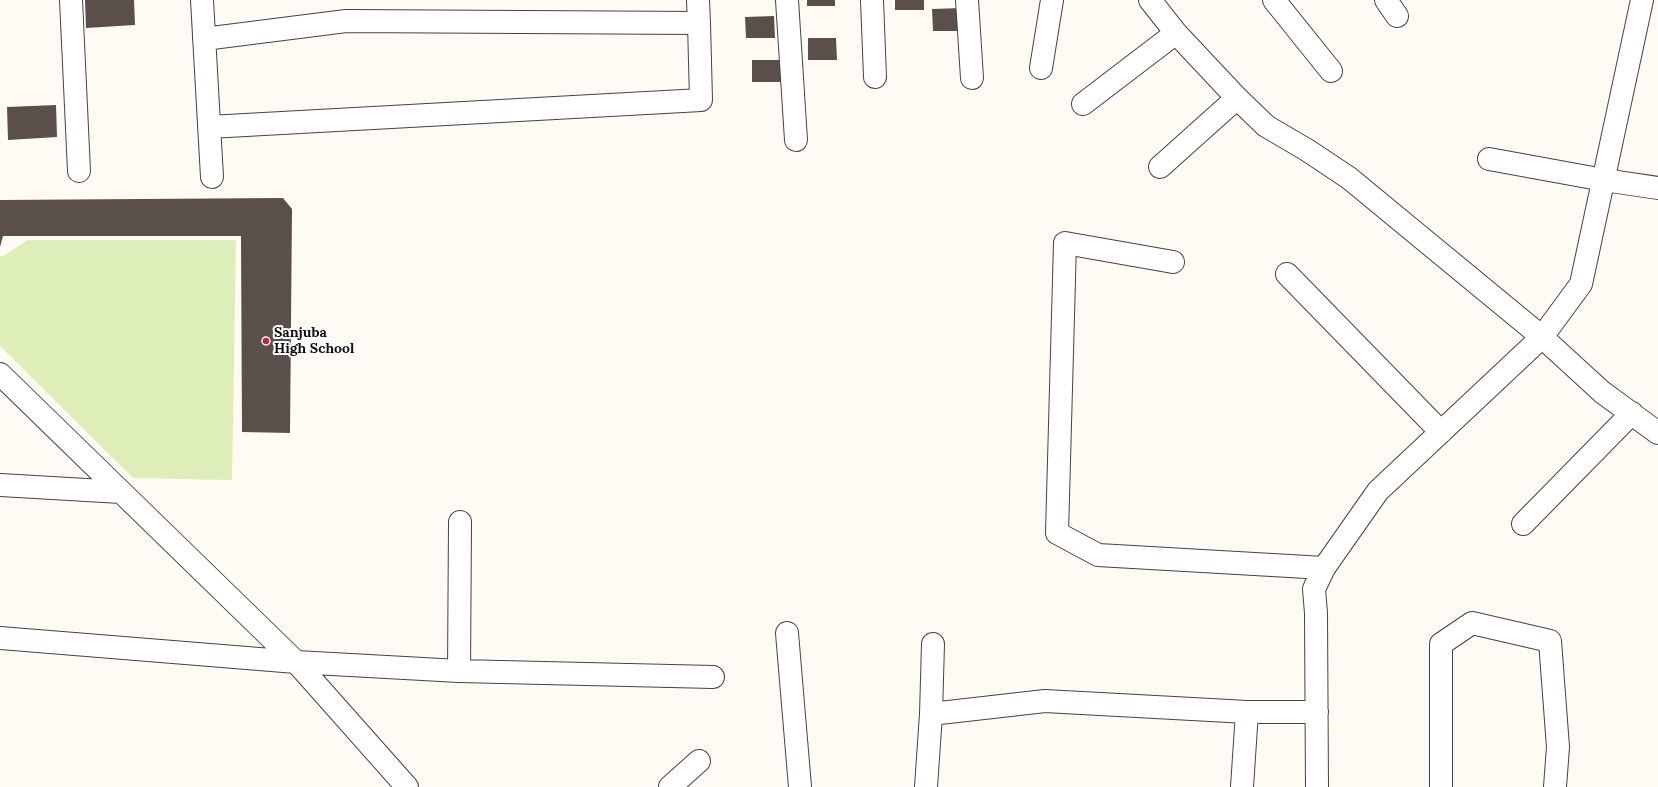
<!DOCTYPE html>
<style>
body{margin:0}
canvas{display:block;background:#fffbf4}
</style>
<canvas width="1658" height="787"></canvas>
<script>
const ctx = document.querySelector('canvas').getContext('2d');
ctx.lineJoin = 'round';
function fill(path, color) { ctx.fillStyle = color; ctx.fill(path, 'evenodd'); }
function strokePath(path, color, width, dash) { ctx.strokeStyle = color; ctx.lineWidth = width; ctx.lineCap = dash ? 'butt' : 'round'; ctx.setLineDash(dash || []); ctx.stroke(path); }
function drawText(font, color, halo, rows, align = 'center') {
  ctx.font = font + ' Lora,serif'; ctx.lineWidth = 4; ctx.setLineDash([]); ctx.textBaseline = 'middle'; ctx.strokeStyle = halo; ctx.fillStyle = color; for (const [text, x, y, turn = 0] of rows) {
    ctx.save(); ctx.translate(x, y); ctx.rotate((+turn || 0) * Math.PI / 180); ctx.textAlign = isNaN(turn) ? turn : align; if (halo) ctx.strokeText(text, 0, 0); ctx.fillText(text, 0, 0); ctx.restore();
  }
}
const green = new Path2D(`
 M28 240H236L232 480 133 478 0 346V256H3Z`);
const building = new Path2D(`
 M85 0H134L135 25 86 28Z
 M807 0H835V6H807Z
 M895 0H924V10H895Z
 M961 8V31H933L932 9Z
 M774 16 775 38H746L745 17Z
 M808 38H836L837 60H808Z
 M752 60H780L781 82H752Z
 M56 105 57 137 8 140 7 107Z
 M283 198 292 209 290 433 242 432 241 236H3L0 247V200Z`);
const minor = new Path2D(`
 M71 0 79 171
 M202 0 212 177
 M787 0 796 140
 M872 0 875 77
 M967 0 972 78
 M1150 0 1176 33 1237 98 1266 126 1307 150 1349 178 1542 337 1602 392 1658 433
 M1274 0 1331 71
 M1386 0 1397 16
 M204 39 346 21 699 23 698 0
 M1041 68 1052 0
 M1083 104 1176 33
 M209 127 701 100 699 23
 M1489 159 1604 180 1658 188
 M1160 167 1237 98
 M1173 262 1065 243 1057 533 1098 555 1324 568
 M1287 274 1441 432
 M0 374 296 662 407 787
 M0 485 121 492
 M1523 524 1632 413
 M787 633 800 787
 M0 638 296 662 459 671 713 677
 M933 644 931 714 1045 701 1247 712
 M459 671 460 522
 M670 787 699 761
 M926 787 931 714
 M1242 787 1247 712H1317
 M1317 787 1316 613 1314 589 1324 568 1378 491 1542 337 1581 284 1642 0
 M1441 787V644L1472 623 1550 641 1558 747 1555 787`);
const markers = [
 [266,341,4,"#cd1b42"]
];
const poiNames = [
 ["Sanjuba",274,333],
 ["High School",274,349]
];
fill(green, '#ddeeb9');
fill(building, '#5a4f4b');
strokePath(minor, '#434343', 24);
strokePath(minor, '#fff', 22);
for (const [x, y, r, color] of markers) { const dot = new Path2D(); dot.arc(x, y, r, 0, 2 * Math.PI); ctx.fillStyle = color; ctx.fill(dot); strokePath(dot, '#fff', 1.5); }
drawText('bold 14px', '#101010', '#fff', poiNames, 'left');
</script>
